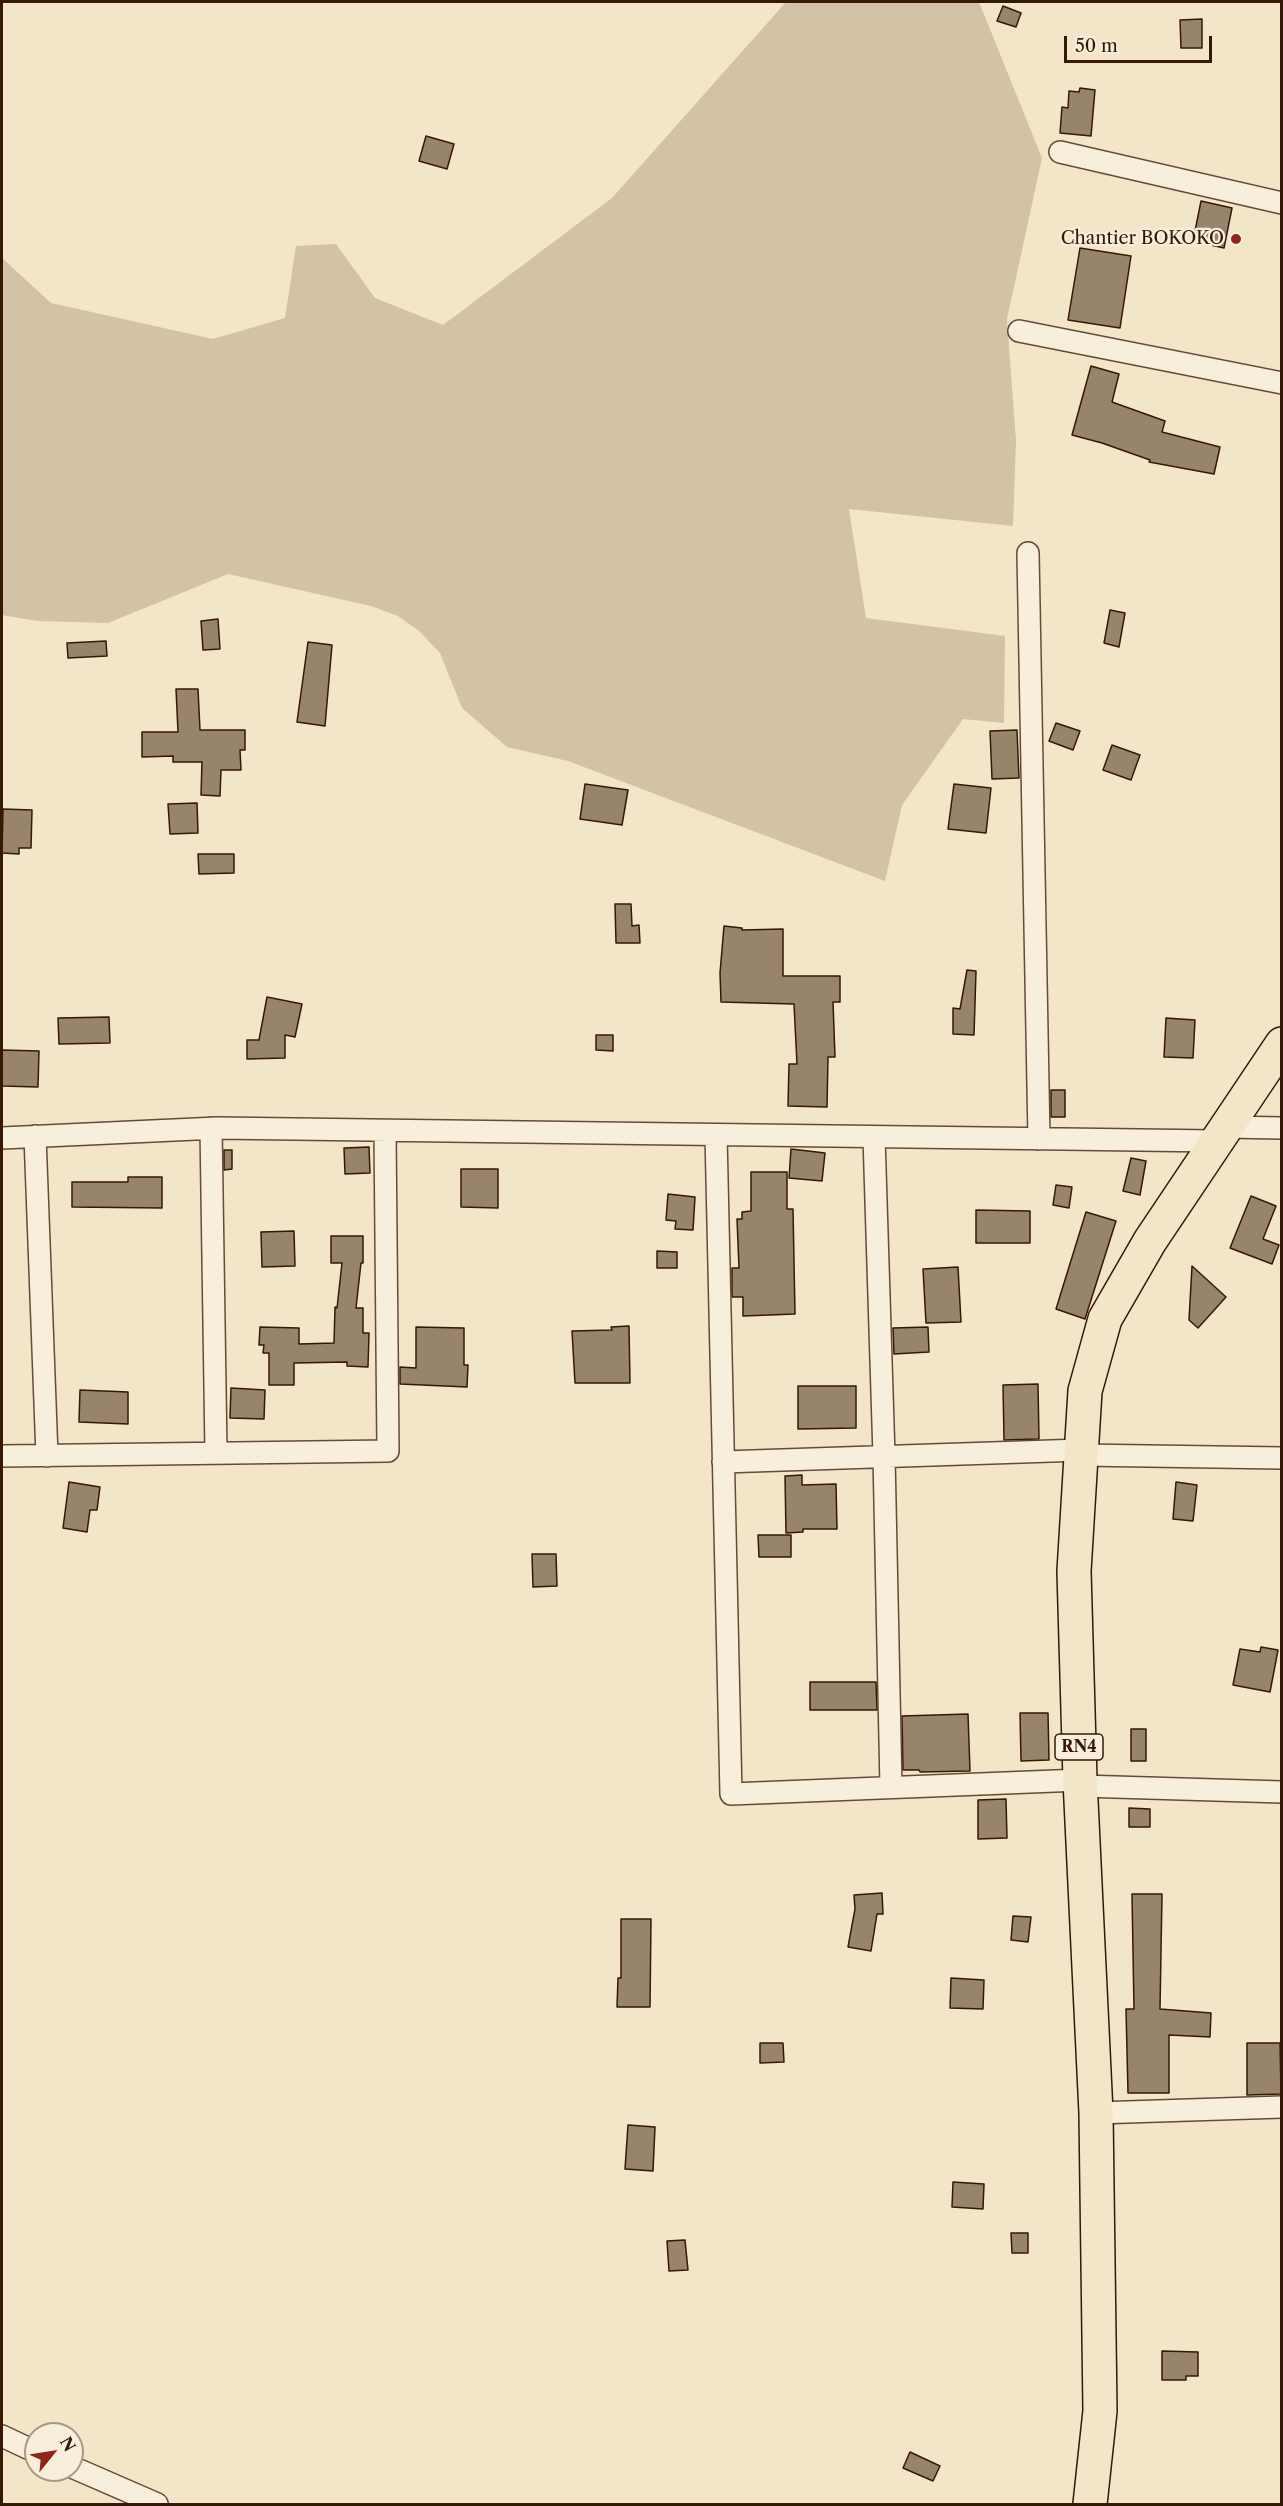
<!DOCTYPE html>
<style>
body{margin:0}
#map{position:relative;width:1283px;height:2506px;overflow:hidden;background:#f3e5c7;font-family:"Libre Caslon Text",serif}
canvas{display:block}
.frame{position:absolute;inset:0;border:3px solid #361807;pointer-events:none}
.north{position:absolute;left:24px;top:2422px;width:60px;height:60px;box-sizing:border-box;background:#f7eedb;border:2px solid #aa9886;border-radius:50%;rotate:60deg;font-size:16px;font-weight:700;line-height:24px;text-align:center;color:#361807}
.north::after{content:'';display:block;margin:auto;width:21px;height:27px;background:#8f2418;clip-path:polygon(50% 0,100% 100%,50% 72%,0 100%)}
.scale{position:absolute;left:1064px;top:36px;width:148px;height:27px;box-sizing:border-box;border:3px solid #361807;border-top:0;padding-left:8px;font-size:18px;line-height:21px;white-space:nowrap;color:#361807;-webkit-text-stroke:4px #f7eedb;paint-order:stroke}
</style>
<div id="map">
<canvas width="1283" height="2506"></canvas>
<div class="frame"></div>
<div class="north">N</div>
<div class="scale">50 m</div>
</div>
<script>
const ctx = document.querySelector('canvas').getContext('2d');
ctx.lineJoin = 'round';
function fill(path, color) { ctx.fillStyle = color; ctx.fill(path, 'evenodd'); }
function strokePath(path, color, width, dash) { ctx.strokeStyle = color; ctx.lineWidth = width; ctx.lineCap = dash ? 'butt' : 'round'; ctx.setLineDash(dash || []); ctx.stroke(path); }
function drawText(font, color, halo, rows, align = 'center') {
  ctx.font = font + ' "Libre Caslon Text",serif'; ctx.lineWidth = 4.5; ctx.setLineDash([]); ctx.textBaseline = 'middle'; ctx.strokeStyle = halo; ctx.fillStyle = color; for (const [text, x, y, turn = 0] of rows) {
    ctx.save(); ctx.translate(x, y); ctx.rotate((+turn || 0) * Math.PI / 180); ctx.textAlign = isNaN(turn) ? turn : align; if (halo) ctx.strokeText(text, 0, 0); ctx.fillText(text, 0, 0); ctx.restore();
  }
}
const green = new Path2D(`
 M786 2H979L1042 158 1007 319 1016 441 1013 526 849 509 866 618 1005 636 1004 723 963 719 902 805 885 881 568 761 507 747 462 708 440 653 419 631 398 616 371 606 228 574 108 623 37 621 2 615V258L51 303 213 339 285 318 296 246 336 244 375 298 443 325 612 198Z`);
const building = new Path2D(`
 M1003 6 1021 13 1016 27 997 21Z
 M1202 19V48H1181L1180 20Z
 M1080 88 1095 90 1091 136 1060 133 1062 107 1068 108 1069 91 1079 92Z
 M426 136 454 144 447 169 419 161Z
 M1201 201 1232 208 1224 248 1193 241Z
 M1080 248 1131 256 1120 328 1068 320Z
 M1091 366 1119 374 1112 402 1165 421 1162 432 1220 447 1214 474 1149 462 1150 460 1102 443 1072 435Z
 M1110 610 1125 613 1119 647 1104 643Z
 M218 619 220 649 203 650 201 621Z
 M106 641 107 656 68 658 67 643Z
 M308 642 332 645 325 726 297 722Z
 M176 689H198L200 730H245V750H240L241 770H221L220 796 201 795 202 762H173V756L142 757V732H178Z
 M1056 723 1080 731 1073 750 1049 741Z
 M1017 730 1019 778 992 779 990 731Z
 M1112 745 1140 755 1131 780 1103 770Z
 M585 784 628 790 622 825 580 819Z
 M954 784 991 788 986 833 948 829Z
 M197 803 198 833 170 834 168 804Z
 M3 809 32 810 31 848H19V854L2 853Z
 M198 854H234V873L199 874Z
 M615 904H631L632 926 639 925 640 943H616Z
 M724 926 742 928V930L783 929V976H840V1002H833L835 1057H828L827 1107 788 1106 789 1064H797L794 1004 721 1002 720 973Z
 M967 970 976 971 974 1035 953 1034V1008L960 1009Z
 M267 997 302 1004 295 1037 285 1035V1058L247 1059V1040H259Z
 M109 1017 110 1043 59 1044 58 1018Z
 M1166 1018 1195 1020 1193 1058 1164 1057Z
 M596 1035H613V1051L596 1050Z
 M2 1050 39 1051 38 1087 2 1086Z
 M1051 1090H1065V1117H1051Z
 M369 1147 370 1173 345 1174 344 1148Z
 M791 1149 825 1153 822 1181 789 1178Z
 M224 1150H232V1169L224 1170Z
 M1131 1158 1146 1161 1140 1195 1123 1191Z
 M461 1169H498V1208L461 1207Z
 M751 1172H787V1209H793L795 1314 743 1316V1297H732V1268H739L737 1219H742V1212L751 1211Z
 M128 1177H162V1208L72 1207V1182H128Z
 M1056 1185 1072 1187 1069 1208 1053 1205Z
 M668 1194 695 1197 693 1230 675 1229 676 1221 666 1220Z
 M1251 1196 1276 1206 1263 1239 1279 1245 1272 1264 1230 1248Z
 M976 1210 1030 1211V1243H976Z
 M1086 1212 1116 1221 1085 1319 1056 1309Z
 M294 1231 295 1266 262 1267 261 1232Z
 M331 1236H363V1263H361L356 1308H363V1333H369L368 1367 347 1366V1362L294 1363V1385H269V1353H263L264 1345H259L260 1327 299 1328V1344L334 1343 335 1307 337 1308 342 1263H331Z
 M657 1251 677 1252V1268H657Z
 M1192 1266 1226 1297 1198 1328 1189 1320Z
 M958 1267 961 1322 926 1323 923 1269Z
 M629 1326 630 1383H575L572 1331 612 1330 611 1327Z
 M416 1327 464 1328V1365H468L467 1387 400 1384V1367L416 1368Z
 M928 1327 929 1352 894 1354 893 1328Z
 M1038 1384 1039 1439 1004 1440 1003 1385Z
 M798 1386H856V1428L798 1429Z
 M231 1388 265 1390 264 1419 230 1418Z
 M80 1390 128 1392V1424L79 1422Z
 M802 1475V1485L836 1484 837 1529H803V1532L786 1533 785 1476Z
 M69 1482 100 1487 97 1510H90L87 1532 63 1528Z
 M1176 1482 1197 1485 1193 1521 1173 1519Z
 M758 1535H791V1557H759Z
 M532 1554H556L557 1586 533 1587Z
 M1261 1647 1278 1650 1270 1692 1233 1685 1240 1649 1260 1652Z
 M810 1682H876L877 1710H810Z
 M1020 1713H1048L1049 1760 1021 1761Z
 M968 1714 970 1771 920 1772 919 1770H903L902 1716Z
 M1131 1729H1146V1761H1131Z
 M1006 1799 1007 1838 978 1839V1800Z
 M1129 1808 1150 1809V1827H1129Z
 M882 1893 883 1914H877L871 1951 848 1947 855 1909 854 1895Z
 M1132 1894H1162L1160 2009 1211 2013 1210 2037 1169 2035V2093H1128L1126 2009H1134Z
 M1013 1916 1031 1917 1028 1942 1011 1940Z
 M621 1919H651L650 2007H617L618 1978H621Z
 M951 1978 984 1980 983 2009 950 2008Z
 M760 2043H783L784 2062 760 2063Z
 M1247 2043H1280L1281 2094 1247 2095Z
 M628 2125 655 2127 653 2171 625 2169Z
 M953 2182 984 2184 983 2209 952 2207Z
 M1011 2233H1028V2253H1012Z
 M685 2240 688 2270 669 2271 667 2241Z
 M1162 2351 1198 2352V2376H1186V2380H1162Z
 M910 2452 940 2466 933 2481 903 2468Z`);
const minor = new Path2D(`
 M1060 152 1282 203
 M1019 331 1282 383
 M1028 553 1039 1139
 M1226 1127 1282 1128
 M211 1128 216 1453
 M716 1135 731 1794 1080 1780
 M35 1136 47 1456
 M874 1137 884 1456 891 1787
 M2 1138 217 1128 1216 1141
 M1081 1455 1282 1458
 M2 1456 388 1451 385 1131
 M723 1462 1081 1450
 M1081 1786 1282 1792
 M1096 2113 1282 2107
 M2 2436 36 2452
 M72 2467 157 2504`);
const trunk = new Path2D(`
 M1090 2504 1100 2411 1096 2113 1080 1780 1074 1571 1085 1391 1105 1319 1150 1241 1282 1044`);
const markers = [
 [1236,239,6,"#8f2418"]
];
const shields = [
 [1079,1747,48]
];
const shieldNames = [
 ["RN4",1079,1747]
];
const poiNames = [
 ["Chantier BOKOKO",1224,239]
];
fill(green, '#d3c2a6');
fill(building, '#98836b');
strokePath(building, '#361807', 1.5);
strokePath(minor, '#654b37', 24);
strokePath(trunk, '#361807', 36);
strokePath(minor, '#f7eedb', 21);
strokePath(trunk, '#f3e5c7', 33);
for (const [x, y, r, color] of markers) { const dot = new Path2D(); dot.arc(x, y, r, 0, 2 * Math.PI); ctx.fillStyle = color; ctx.fill(dot); strokePath(dot, '#f7eedb', 2); }
for (const [x, y, w] of shields) { const box = new Path2D(); box.roundRect(x - w / 2, y - 13, w, 26, 4.5); ctx.fillStyle = '#f7eedb'; ctx.fill(box); strokePath(box, '#361807', 1.5); }
drawText('bold 16px', '#361807', null, shieldNames);
drawText('18px', '#361807', '#f7eedb', poiNames, 'right');
</script>
